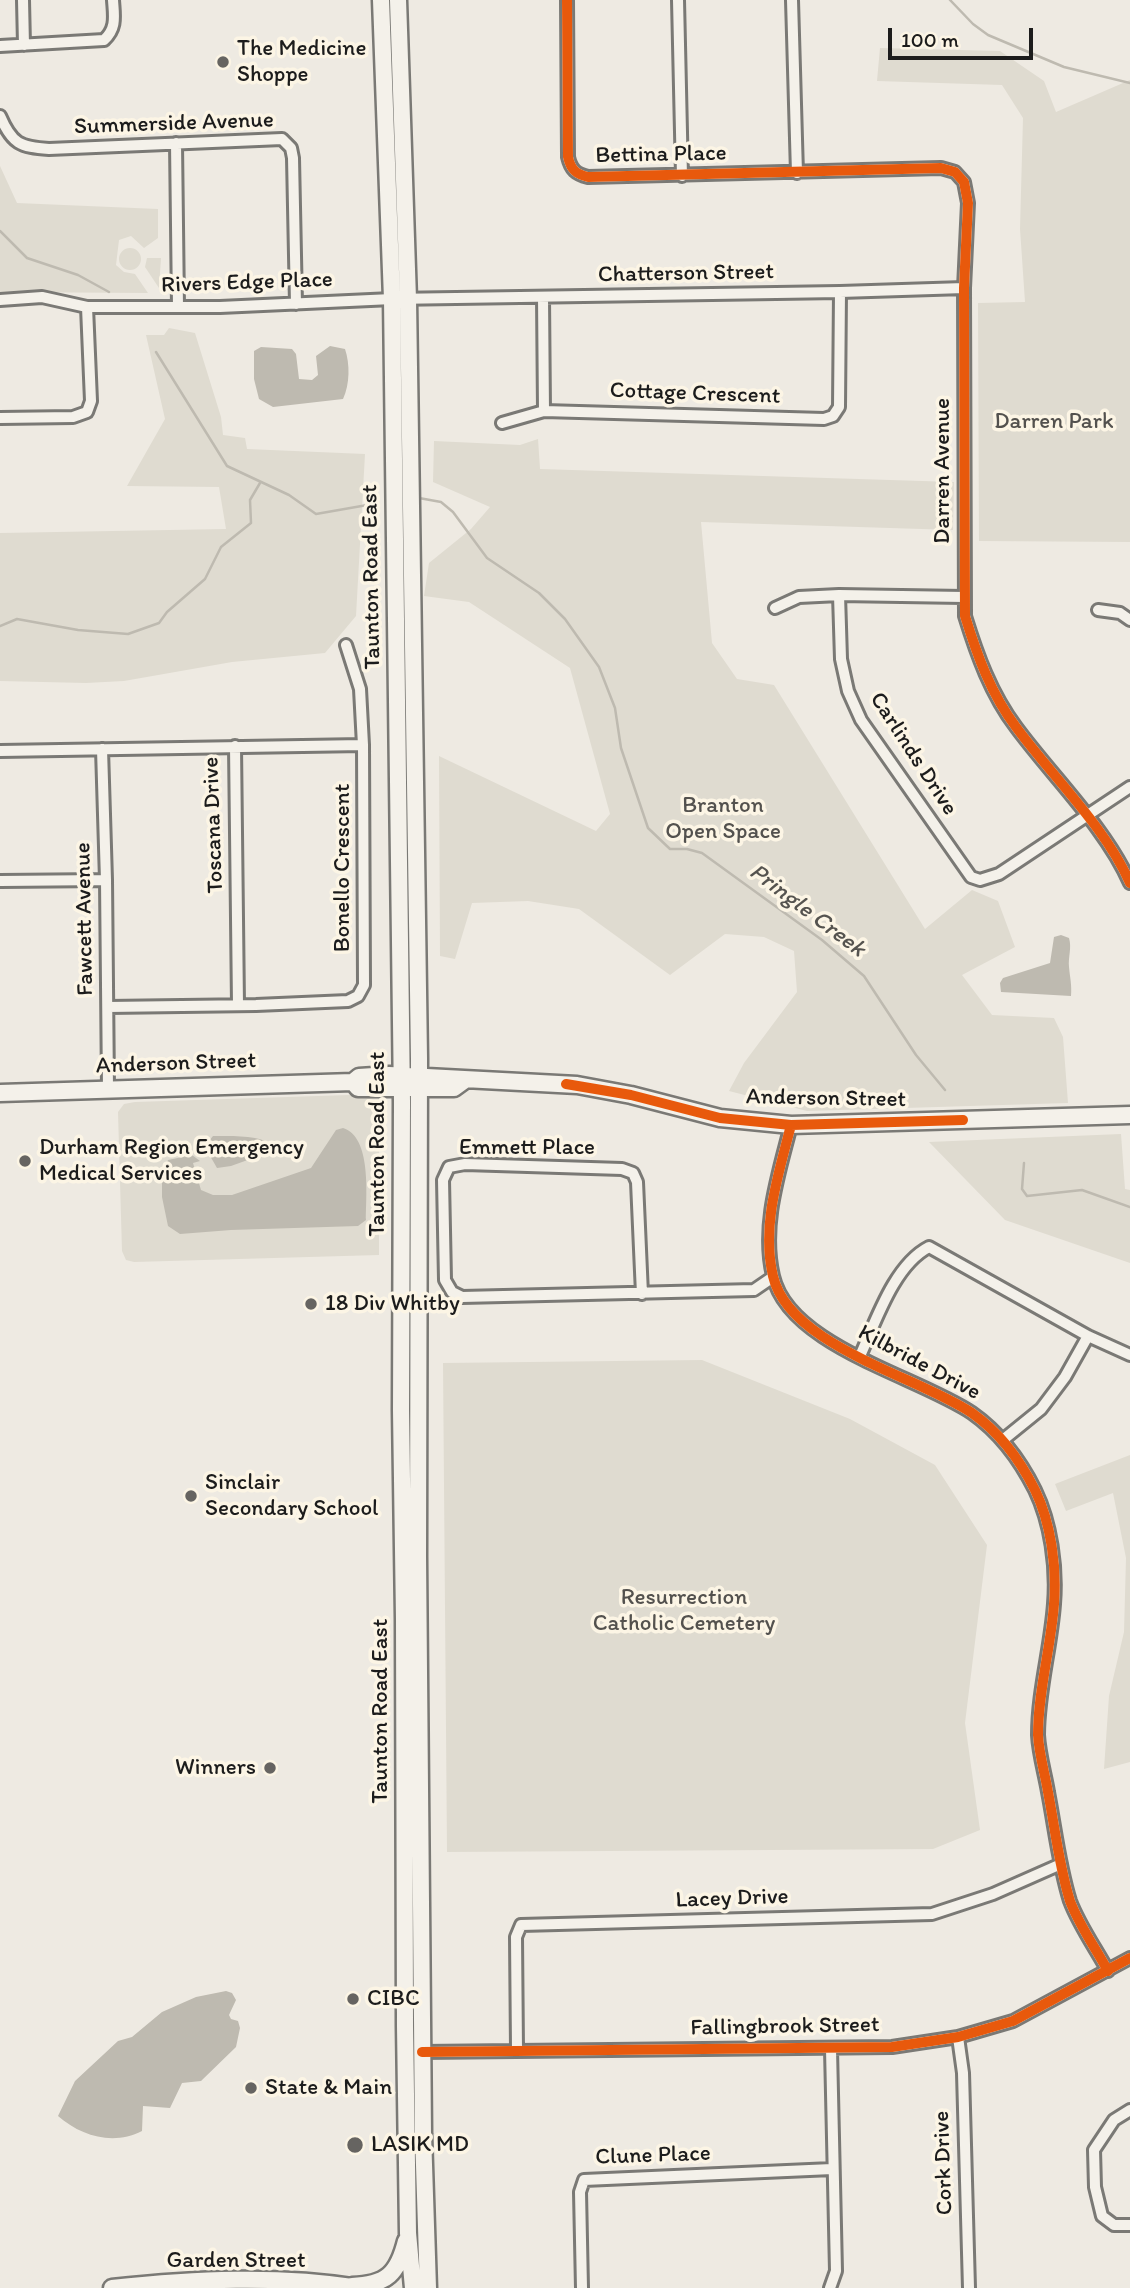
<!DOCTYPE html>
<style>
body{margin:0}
#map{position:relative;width:1130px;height:2288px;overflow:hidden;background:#eeeae2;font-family:Itim,sans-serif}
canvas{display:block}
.scale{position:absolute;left:888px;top:28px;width:145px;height:32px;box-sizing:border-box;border:4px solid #1c1c1c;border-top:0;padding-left:9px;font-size:21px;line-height:24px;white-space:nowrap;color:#1c1c1c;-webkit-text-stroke:5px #fcf5e5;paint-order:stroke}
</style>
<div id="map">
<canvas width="1130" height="2288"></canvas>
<div class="scale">100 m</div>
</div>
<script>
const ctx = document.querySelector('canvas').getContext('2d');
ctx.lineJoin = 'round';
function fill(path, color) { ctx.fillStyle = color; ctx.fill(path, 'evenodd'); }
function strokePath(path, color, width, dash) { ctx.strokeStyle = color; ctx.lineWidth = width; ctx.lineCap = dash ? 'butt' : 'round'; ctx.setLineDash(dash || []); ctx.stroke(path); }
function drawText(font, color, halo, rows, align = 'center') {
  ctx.font = font + ' Itim,sans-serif'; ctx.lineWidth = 7; ctx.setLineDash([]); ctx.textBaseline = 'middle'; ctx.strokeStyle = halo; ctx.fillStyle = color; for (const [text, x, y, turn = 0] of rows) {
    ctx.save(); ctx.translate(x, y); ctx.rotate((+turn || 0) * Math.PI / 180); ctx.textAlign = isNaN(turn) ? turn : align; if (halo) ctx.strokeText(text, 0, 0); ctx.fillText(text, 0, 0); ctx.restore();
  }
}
const green = new Path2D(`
 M880 48 1000 51 1044 81 1056 112 1130 80V542L979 541 978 303 1025 302 1020 229 1023 118 1002 85 877 81Z
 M0 166 17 203 158 209V238L144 248 131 236 119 240 116 265 124 272 135 274 148 293 0 292Z
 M119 259a11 11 0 1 1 22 0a11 11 0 1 1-22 0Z
 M147 258H161L159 288 145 267Z
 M169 328 195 333 221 417 223 435 245 438 247 449 365 454 356 616 325 653 232 662 124 681 86 683 0 681V533L226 529 219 487 127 486 165 419 146 335H164Z
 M538 439 540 469 954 482 953 530 701 522 712 643 737 679 774 685 925 929 972 890 998 901 1015 947 962 975 992 1015 1054 1018 1063 1037 1068 1103 807 1111 729 1091 744 1063 797 992 794 951 764 937 725 934 670 975 579 909 528 901 472 903 455 959 440 956 439 756 596 831 610 814 570 668 469 602 424 596 429 563 471 529 490 507 433 482 434 441 520 445Z
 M379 1094V1255L134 1262 126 1260 122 1251 118 1112 124 1104 135 1102Z
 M1121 1134 1125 1189 1130 1190V1263L1005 1220 929 1142Z
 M702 1360 850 1419 935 1465 987 1545 965 1723 980 1830 933 1849 447 1852 443 1363Z
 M1130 1455V1762L1104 1769 1109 1696 1124 1632 1126 1558 1113 1493 1066 1511 1055 1484Z`);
const water = new Path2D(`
 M330 346 345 349C350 364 350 384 343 399L273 407 259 399 254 379V351L261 347 292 349 296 354 299 379 312 380 318 375 316 356Z
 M1061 935 1069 938C1072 948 1068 957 1069 967 1070 978 1072 985 1071 996L1001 992 1000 983 1003 978 1050 963 1054 937Z
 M343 1128C372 1137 366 1196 366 1220L358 1226 231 1230 180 1234 168 1226 162 1197V1179L166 1178 165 1170 168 1160 192 1155 200 1161 193 1163 201 1190 213 1195H232L311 1168 336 1130Z
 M213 1136C232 1136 264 1134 278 1149L231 1166 217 1168 209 1154 208 1142Z
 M226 1991 232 1993 236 2000 229 2015 231 2019 238 2021 240 2028 236 2047 201 2081 182 2083 170 2108 143 2106 142 2131C113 2146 81 2136 58 2116L75 2081 118 2041 132 2037 162 2012 196 1997Z`);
const stream = new Path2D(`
 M950 0 973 24 988 35 1064 67 1130 83
 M0 231 27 258 78 275 109 292
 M156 352 227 466 289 495 316 514 373 504
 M419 498 441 502 453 512 487 558 539 593 565 619 599 667 615 708 621 748 648 828 670 849H687L702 853 822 940 864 976 916 1055 945 1090
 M0 626 17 619 78 630 128 634 159 623 167 612 205 579 221 547 251 523 250 500 260 483
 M1024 1163 1022 1189 1027 1196 1082 1190 1130 1207`);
const street = new Path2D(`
 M23 0 24 45
 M567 0 568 157C571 170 576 174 588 177L941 168 955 172 964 182 968 203 964 288 965 616C977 655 991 694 1016 727 1052 776 1106 828 1130 883
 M678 0 682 176
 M792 0 797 173
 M0 46 104 40C117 28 114 16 113 0
 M0 116C12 144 20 147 49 149L282 139 291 148 293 158 296 304
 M176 143 178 307
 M543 297 544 411
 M0 300 42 297 87 307H220L392 299 840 292 964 288
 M0 418 73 417 87 412 91 401 87 307
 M502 423 544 411 824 419 833 416 839 407 840 292
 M839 595 841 659 848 691 861 720 971 877 980 880 999 874 1130 787
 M775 608 799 597 839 595 964 597
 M1098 610 1120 613 1130 620
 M235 746 238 1005
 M102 749 106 880 108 1089
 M0 751 363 745
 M0 881 106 880
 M108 1007 256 1005 348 1001 358 996 364 985 363 745 360 689 346 645
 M791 1125C779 1173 761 1225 773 1276 789 1346 917 1376 972 1413 999 1432 1020 1460 1035 1490 1051 1523 1057 1567 1054 1604 1051 1647 1038 1691 1038 1735 1039 1754 1045 1774 1048 1792 1055 1828 1059 1866 1070 1901 1079 1925 1096 1949 1108 1971
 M642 1294 637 1182 633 1173 622 1169 465 1164 449 1167 443 1180 445 1280 452 1292 462 1297 754 1290 773 1277
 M860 1356C876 1321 894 1265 929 1247L1088 1336 1130 1355
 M1004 1439 1041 1409 1065 1377 1088 1336
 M958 2037 963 2073 969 2288
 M517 2050 516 1937 521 1925 932 1914 993 1894 1061 1864
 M422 2052 892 2047 958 2037 1013 2021 1130 1958
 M1130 2110 1114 2120 1094 2150 1095 2187 1102 2216 1114 2225H1130
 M582 2288 580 2192 584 2180 832 2169
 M830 2288 836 2271 831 2049`);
const secondary = new Path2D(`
 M381 0 392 299 402 1102 401 1410 404 1619 405 2026 408 2233 413 2288
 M398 0 408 299 419 1058 418 1556 423 2134 428 2288
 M353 1082 358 1088H454L465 1080
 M0 1093 353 1082 359 1077 389 1075 577 1085 631 1095 720 1118 791 1125 1130 1115
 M352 2286C387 2285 398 2273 406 2241
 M112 2288C194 2279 278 2275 360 2288`);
const cycleway = new Path2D(`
 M567 0 568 157C571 170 576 174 588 177L941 168 955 172 964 182 968 203 964 288 965 616C977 655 991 694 1016 727 1052 776 1106 828 1130 883
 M566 1084 631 1095 720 1118 791 1125 963 1120
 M791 1125C779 1173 761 1225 773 1276 789 1346 917 1376 972 1413 999 1432 1020 1460 1035 1490 1051 1523 1057 1567 1054 1604 1051 1647 1038 1691 1038 1735 1039 1754 1045 1774 1048 1792 1055 1828 1059 1866 1070 1901 1079 1925 1096 1949 1108 1971
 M422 2052 892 2047 958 2037 1013 2021 1130 1958`);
const markers = [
 [223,62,7,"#666461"],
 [25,1161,7,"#666461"],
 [311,1304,7,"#666461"],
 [191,1496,7,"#666461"],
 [270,1768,7,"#666461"],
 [353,1999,7,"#666461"],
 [251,2088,7,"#666461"],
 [355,2145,9,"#666461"]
];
const poiNames = [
 ["The Medicine",237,49],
 ["Shoppe",237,75],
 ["Durham Region Emergency",39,1148],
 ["Medical Services",39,1174],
 ["18 Div Whitby",325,1304],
 ["Sinclair",205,1483],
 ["Secondary School",205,1509],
 ["Winners",256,1768,"right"],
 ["CIBC",367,1999],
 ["State & Main",265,2088],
 ["LASIK MD",371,2145]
];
const streetNames = [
 ["Summerside Avenue",174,124,-2],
 ["Bettina Place",661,155,-1],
 ["Chatterson Street",686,274,-1],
 ["Rivers Edge Place",247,283,-2],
 ["Cottage Crescent",695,394,2],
 ["Darren Avenue",943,471,-90],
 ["Taunton Road East",372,577,-91],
 ["Carlinds Drive",913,754,57],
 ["Toscana Drive",214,825,-92],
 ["Bonello Crescent",343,868,-90],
 ["Fawcett Avenue",85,919,-91],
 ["Anderson Street",176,1064,-2],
 ["Anderson Street",826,1099,1],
 ["Taunton Road East",378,1144,-90],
 ["Emmett Place",527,1148],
 ["Kilbride Drive",919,1363,28],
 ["Taunton Road East",381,1711,-90],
 ["Lacey Drive",732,1899,-2],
 ["Fallingbrook Street",785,2027,-1],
 ["Clune Place",653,2156,-2],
 ["Cork Drive",944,2163,-92],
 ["Garden Street",236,2261]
];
const parkNames = [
 ["Darren Park",1054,422],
 ["Branton",723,806],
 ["Open Space",723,832],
 ["Resurrection",684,1598],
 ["Catholic Cemetery",684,1624]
];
const waterNames = [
 ["Pringle Creek",807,911,37]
];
fill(green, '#dfdbd0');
fill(water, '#bebab0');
strokePath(stream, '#bebab0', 2.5);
strokePath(street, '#7a7975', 16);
strokePath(secondary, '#7a7975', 21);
strokePath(street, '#f4f1ea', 10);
strokePath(secondary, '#f4f1ea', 16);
strokePath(cycleway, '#e8590c', 10);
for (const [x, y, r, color] of markers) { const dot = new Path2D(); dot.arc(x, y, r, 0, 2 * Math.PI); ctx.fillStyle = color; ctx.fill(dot); strokePath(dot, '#fcf5e5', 2.5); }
drawText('23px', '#1c1c1c', '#fcf5e5', poiNames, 'left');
drawText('23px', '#1c1c1c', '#fcf5e5', streetNames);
drawText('23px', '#53514e', '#fcf5e5', parkNames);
drawText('italic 24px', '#55534f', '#fcf5e5', waterNames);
</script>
